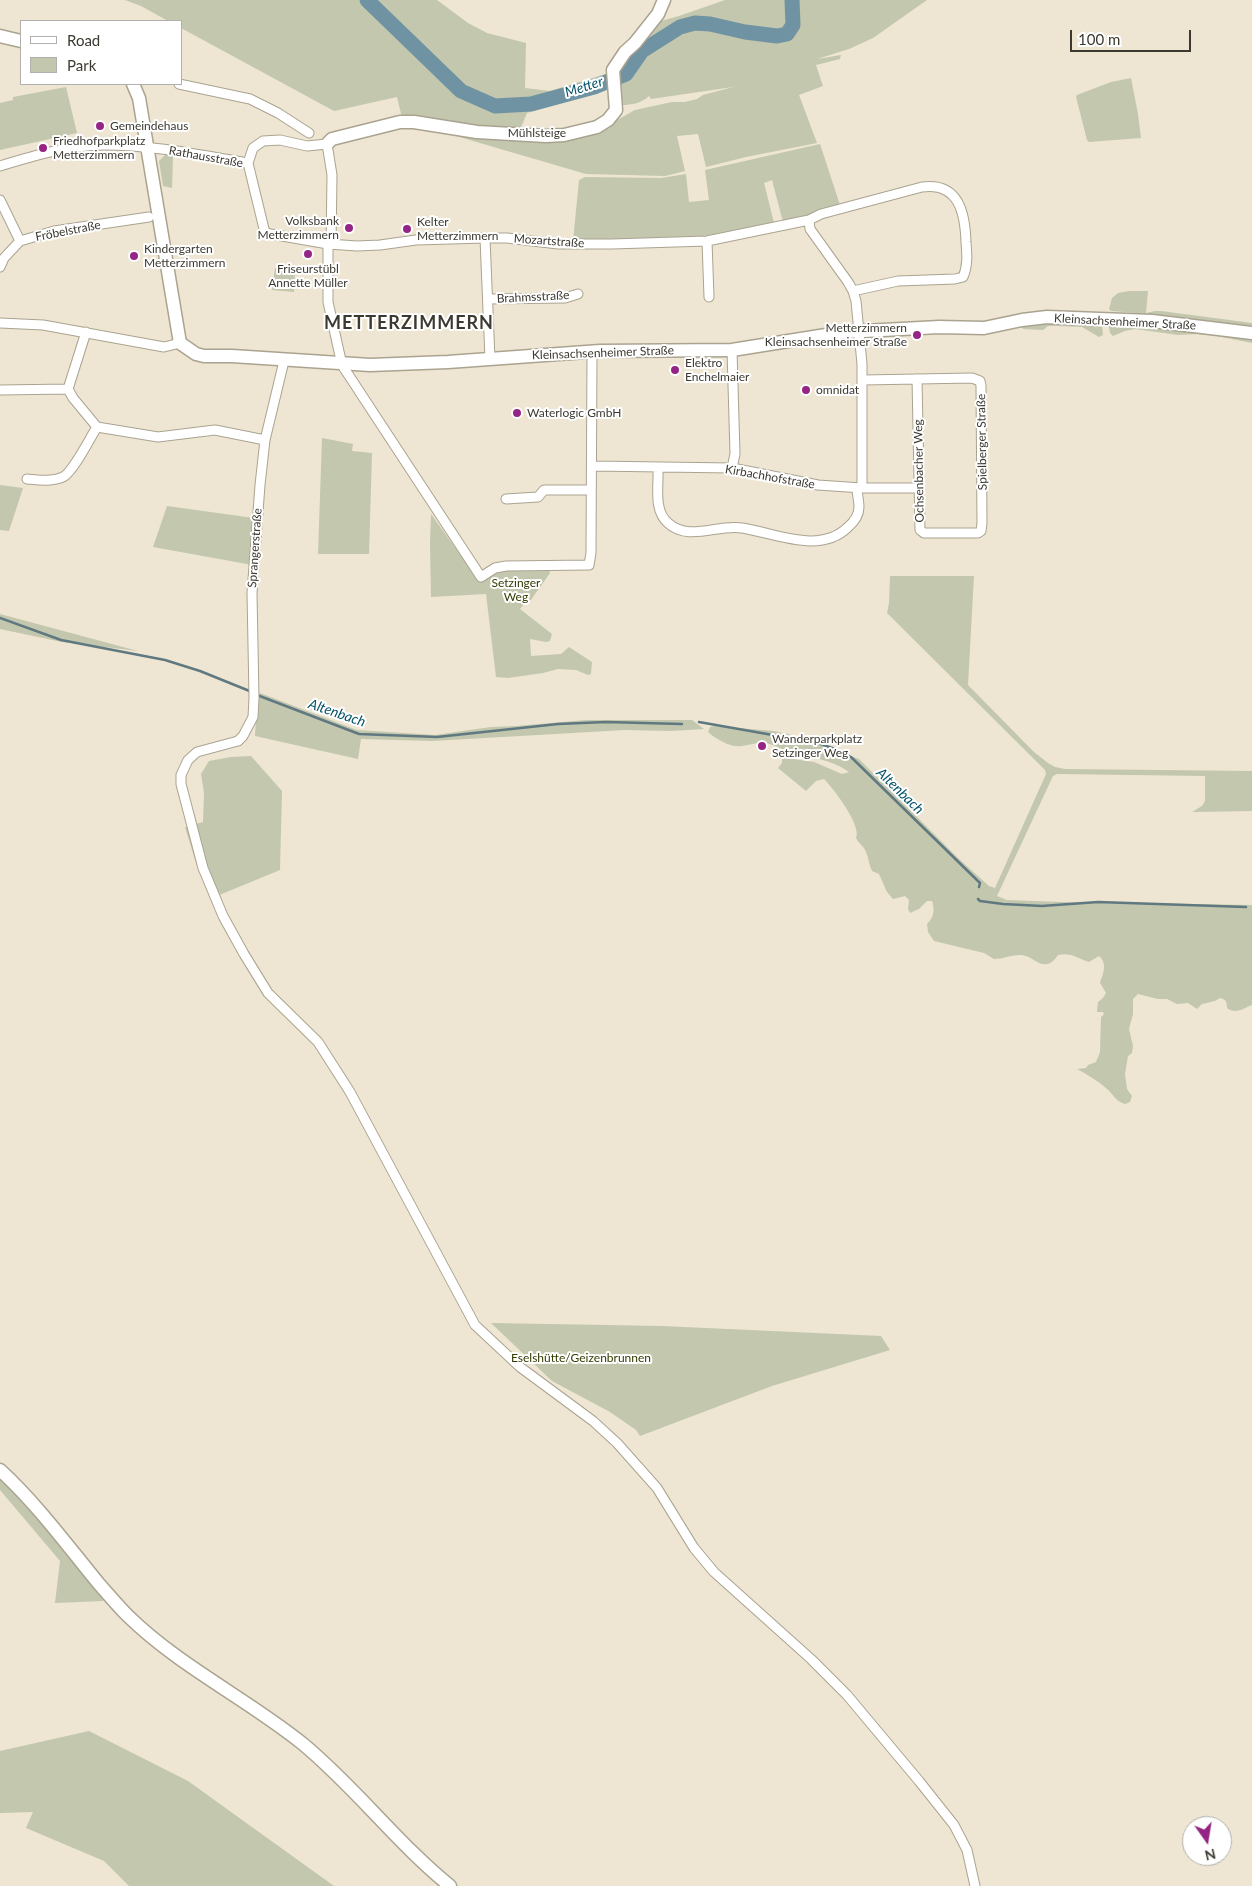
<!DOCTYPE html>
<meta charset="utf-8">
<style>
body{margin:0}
#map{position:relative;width:1252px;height:1886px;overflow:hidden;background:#eee6d2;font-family:Lato,sans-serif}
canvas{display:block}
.legend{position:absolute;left:20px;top:20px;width:162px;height:65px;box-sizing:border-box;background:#fff;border:1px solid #b1b0ad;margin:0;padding:6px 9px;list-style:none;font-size:15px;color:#3c3931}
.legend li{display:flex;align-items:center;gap:10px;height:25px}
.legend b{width:25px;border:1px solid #b1b0ad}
.north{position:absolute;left:1182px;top:1816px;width:50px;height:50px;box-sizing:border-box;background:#fff;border:1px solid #b1b0ad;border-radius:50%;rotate:167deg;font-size:14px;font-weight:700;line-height:20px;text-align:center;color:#3c3931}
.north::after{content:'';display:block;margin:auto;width:18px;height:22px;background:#952585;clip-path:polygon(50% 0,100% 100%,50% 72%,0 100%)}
.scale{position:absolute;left:1070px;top:30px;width:121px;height:22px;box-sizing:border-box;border:2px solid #3c3931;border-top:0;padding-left:6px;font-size:15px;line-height:18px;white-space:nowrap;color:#3c3931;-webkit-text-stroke:4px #fff;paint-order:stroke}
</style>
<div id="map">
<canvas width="1252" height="1886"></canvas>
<ul class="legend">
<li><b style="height:6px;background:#fff"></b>Road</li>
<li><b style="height:14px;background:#c2c7ae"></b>Park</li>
</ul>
<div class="north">N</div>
<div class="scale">100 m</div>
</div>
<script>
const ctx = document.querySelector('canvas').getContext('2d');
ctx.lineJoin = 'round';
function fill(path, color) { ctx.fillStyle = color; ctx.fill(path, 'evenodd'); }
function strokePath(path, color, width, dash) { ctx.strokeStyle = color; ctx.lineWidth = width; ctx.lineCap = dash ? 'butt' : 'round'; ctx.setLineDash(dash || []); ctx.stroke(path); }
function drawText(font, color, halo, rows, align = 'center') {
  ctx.font = font + ' Lato,sans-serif'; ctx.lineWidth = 4; ctx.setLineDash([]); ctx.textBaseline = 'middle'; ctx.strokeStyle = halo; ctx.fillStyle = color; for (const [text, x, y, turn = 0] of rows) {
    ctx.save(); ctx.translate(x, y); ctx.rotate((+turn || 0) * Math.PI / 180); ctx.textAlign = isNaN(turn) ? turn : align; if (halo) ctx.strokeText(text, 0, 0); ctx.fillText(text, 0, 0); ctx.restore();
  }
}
const green = new Path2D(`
 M125 0H437L468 23 487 33 526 43 525 88 550 91 609 73 612 86 527 113 519 132 402 118 397 97 334 111 181 28V21H168L141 6Z
 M725 0H927L873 38 849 49 817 59 841 55 840 59 816 65 823 86 799 95 817 143 746 157 706 167 698 134 677 136 685 171 665 176 586 174 456 136V134L522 139 576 140 575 137 610 128V124L635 110 672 102H685L697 99 703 95 733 87 651 99 649 96C642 103 631 105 622 105L616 110 613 70 661 21 679 16Z
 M1131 78 1138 114 1141 138 1089 142 1087 140 1076 97 1077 95 1111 82Z
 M66 87 77 133 0 150V103L13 100V97Z
 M820 144 840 205 806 219 783 222 772 180 764 183 774 223 693 238 573 241 579 180 585 177 661 178 686 174 689 202 709 200 705 170Z
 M166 154 173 156 172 188 163 186 159 161Z
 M275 268 295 270 294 292 272 290Z
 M1129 291H1148L1146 313 1155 311H1161L1252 323V326L1150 314 1111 311 1109 309 1112 298 1118 293Z
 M1055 323 1102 325 1103 335 1099 337 1082 327 1057 326H1048L1043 330 1023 329 1022 324Z
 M1124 324 1252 338V343L1217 336 1197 334 1178 335 1135 329 1125 331 1113 336 1110 333 1109 326Z
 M322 438 353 444 352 451 372 453 369 554H318Z
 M0 485 23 488 9 531 0 530Z
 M167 506 261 519 258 566 153 547Z
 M431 514 472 571 481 580 495 570H549L550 573C544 582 537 591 531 600L528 599 520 609 552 634 550 641 546 642 530 639 531 656 561 654 569 647 592 662 591 674 588 675 576 670 558 669 543 673 508 678 496 677 486 594 431 597 430 543Z
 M890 576H974L968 685 1034 752 1048 763 1055 767 1065 769 1252 771V811L1192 812 1202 806 1205 801V776L1057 774 1053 776 997 896 1007 900 1061 902 1252 905V1005C1244 1008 1236 1015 1227 1008 1227 1002 1226 999 1220 998L1215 1001 1202 1004 1197 1009 1188 1003 1177 1004 1167 999H1158L1138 994 1133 999V1014L1129 1029 1133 1046 1132 1053 1128 1056 1125 1074 1127 1089 1132 1096 1130 1102 1125 1104C1115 1101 1114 1095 1107 1089 1098 1081 1088 1075 1077 1069L1086 1068 1088 1065 1096 1062 1100 1052 1101 1017 1104 1014 1103 1012H1097L1098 1002 1103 998 1106 993 1100 983C1103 973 1108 964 1099 956L1089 962C1077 958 1071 952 1058 955 1043 977 1034 953 1019 955 1011 955 1003 959 994 959L984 953 934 941 928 932 927 924C934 917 935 910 932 901H927L919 909 910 913 908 909 909 900 905 896 893 899 887 892 879 874 872 871C869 865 869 859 866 852 864 846 859 844 856 838 862 826 834 789 824 779L816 781 806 791 778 768 782 763V758H786L814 762 842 774 849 772C831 759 808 757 787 751 780 748 772 744 765 743 757 742 751 745 742 746 731 748 716 739 708 732L710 727 715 726 774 731 792 735 859 759 959 859 989 886 995 888 1046 774 1045 770 887 613 889 603Z
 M0 614 138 651 62 642 0 629Z
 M260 693 357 730 435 735 491 727 516 726 586 720H692L704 729 671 731 625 730 432 741 361 739 358 759 255 736 257 701Z
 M251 756 282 791 280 870 212 898 196 863 185 827 203 822 204 793 201 774 209 761 231 757Z
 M491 1323 662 1326 881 1336 890 1350 772 1386 640 1436 636 1430 610 1412 552 1381Z
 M0 1476 30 1507 103 1596V1601L55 1603 60 1561 0 1490Z
 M89 1731 188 1781 334 1886H129L104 1861 26 1828 33 1812 0 1813V1751Z`);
const stream = new Path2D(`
 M0 618 61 640 165 660 200 671 252 692
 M257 695 359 734 437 737 558 724 606 722 682 724
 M699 722 818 743 835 749 851 757 980 883 979 887
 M978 899 980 901 1003 904 1042 906 1098 902 1246 907`);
const river = new Path2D(`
 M367 0 461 91 495 106 531 104 594 87 626 74 642 51 680 27 695 23 710 24 745 32 777 36 787 34 793 25 792 0`);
const street = new Path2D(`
 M179 84 250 99 278 113 309 133
 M0 166C33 156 69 145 104 145 153 145 200 155 248 163
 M0 200 20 241
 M809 220 810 229 848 282 853 291 856 301 862 364V488
 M485 238 490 359
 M707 241 709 297
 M328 244V302L342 365 481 577 495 568 506 566 589 565 591 553 592 351
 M331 244 332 175 327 144 307 146 280 140 263 141 253 148 248 163 265 233 328 244 357 246 380 245 416 240 485 238H507L558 244H612L707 241 809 220 821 214 922 187C959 182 965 213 966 242 967 254 968 266 963 277L955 279 898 281 853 291
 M0 267 4 258 20 241 54 231 149 217
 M488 299 565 298 578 294
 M0 323 43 325 164 347 180 343
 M86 332 68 389 73 398 97 427 158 437 215 430 265 440
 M732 350 735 454 732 468
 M284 361 265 440 260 485 252 593 254 698 253 717 243 736 238 741 197 752 188 760 181 775V784L203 868 223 916 244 954 268 993 318 1042 350 1092 475 1325 520 1367 593 1421 617 1443 657 1488 694 1548 714 1572 811 1659 847 1695 919 1781 954 1825 967 1850 975 1886
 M863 380 972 378 980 381 981 386 982 523 981 531 978 533H924L920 530 917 379
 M0 390 68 389
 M592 466 732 468 818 485 862 488H919
 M658 468C659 486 653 510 668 523 689 542 717 524 742 528 775 533 820 555 848 527 854 522 859 515 859 507 859 501 857 494 857 488
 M27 479C39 480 52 482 63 477 73 472 90 438 97 427
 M506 499 538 497 544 490H591`);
const secondary = new Path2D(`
 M0 36 21 41
 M133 84 139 98 180 343 196 354 204 356H232L370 365 448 362 600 351 732 350 845 332 939 327 984 328 1022 320 1047 317 1152 321 1252 333
 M327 144 332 139 400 122H414L477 132 546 136 564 135 597 127 608 120 616 110 613 70 625 52 635 43 658 14 664 0
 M0 1470C37 1504 67 1545 99 1584 108 1594 117 1605 127 1615 180 1667 246 1698 303 1744 356 1788 397 1843 450 1886`);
const markers = [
 [100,126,5,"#952585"],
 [43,148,5,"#952585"],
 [349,228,5,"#952585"],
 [407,229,5,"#952585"],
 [308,254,5,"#952585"],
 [134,256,5,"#952585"],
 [917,335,5,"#952585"],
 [675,370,5,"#952585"],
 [806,390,5,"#952585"],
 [517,413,5,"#952585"],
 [762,746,5,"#952585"]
];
const poiNames = [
 ["Gemeindehaus",110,126],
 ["Friedhofparkplatz",53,141],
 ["Metterzimmern",53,155],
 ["Volksbank",339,221,"right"],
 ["Metterzimmern",339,235,"right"],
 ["Kelter",417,222],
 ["Metterzimmern",417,236],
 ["Kindergarten",144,249],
 ["Metterzimmern",144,263],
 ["Friseurstübl",308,269,"center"],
 ["Annette Müller",308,283,"center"],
 ["Metterzimmern",907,328,"right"],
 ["Kleinsachsenheimer Straße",907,342,"right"],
 ["Elektro",685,363],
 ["Enchelmaier",685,377],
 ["omnidat",816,390],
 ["Waterlogic GmbH",527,413],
 ["Wanderparkplatz",772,739],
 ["Setzinger Weg",772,753]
];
const streetNames = [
 ["Mühlsteige",537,133],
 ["Rathausstraße",206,157,10],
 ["Fröbelstraße",68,231,-11],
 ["Mozartstraße",549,241,4],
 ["Brahmsstraße",533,297,-3],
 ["Kleinsachsenheimer Straße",1125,322,3],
 ["Kleinsachsenheimer Straße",603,353,-2],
 ["Spielberger Straße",982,442,-91],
 ["Ochsenbacher Weg",919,471,-91],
 ["Kirbachhofstraße",770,477,10],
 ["Sprangerstraße",255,548,-86]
];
const parkNames = [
 ["Setzinger",516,583],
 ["Weg",516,597],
 ["Eselshütte/Geizenbrunnen",581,1358]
];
const waterNames = [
 ["Metter",584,87,-18],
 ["Altenbach",337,713,19],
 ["Altenbach",900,791,44]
];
const districtNames = [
 ["METTERZIMMERN",409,323]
];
fill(green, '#c2c7ae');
strokePath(stream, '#607880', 2.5);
strokePath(river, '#6f93a2', 15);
strokePath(street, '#aaa390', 11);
strokePath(secondary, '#aaa390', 15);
strokePath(street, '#fff', 9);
strokePath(secondary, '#fff', 12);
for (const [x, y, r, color] of markers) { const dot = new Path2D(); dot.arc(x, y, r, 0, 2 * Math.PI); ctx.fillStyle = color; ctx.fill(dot); strokePath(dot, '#fff', 2); }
drawText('12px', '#3c3931', '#fff', poiNames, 'left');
drawText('12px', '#3c3931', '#fff', streetNames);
drawText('12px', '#353c02', '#fff', parkNames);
drawText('italic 14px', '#045369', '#fff', waterNames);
ctx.letterSpacing = '1px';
drawText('bold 18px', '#3c3931', '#fff', districtNames);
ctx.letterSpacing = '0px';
</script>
